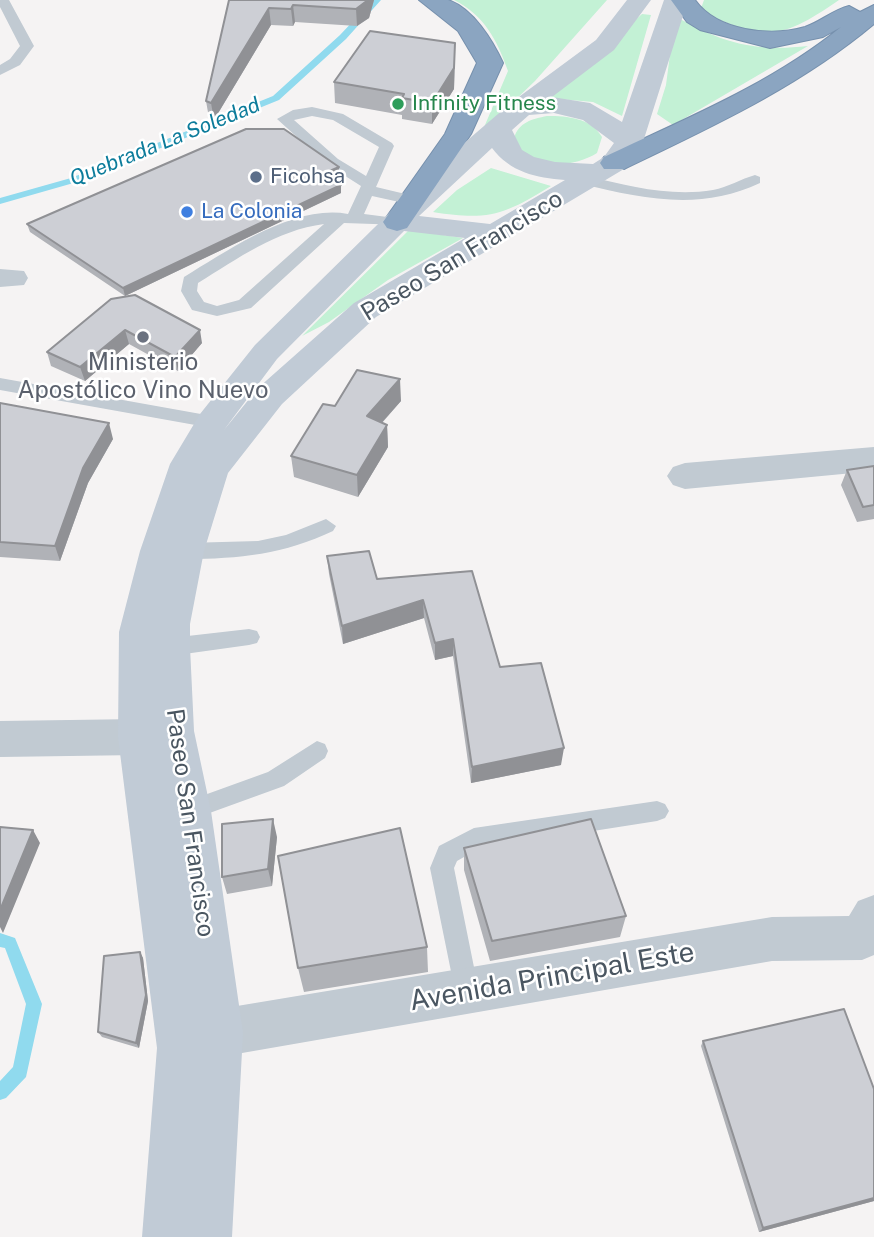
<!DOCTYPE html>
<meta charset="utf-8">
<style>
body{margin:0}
canvas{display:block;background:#f5f3f3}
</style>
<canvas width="874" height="1237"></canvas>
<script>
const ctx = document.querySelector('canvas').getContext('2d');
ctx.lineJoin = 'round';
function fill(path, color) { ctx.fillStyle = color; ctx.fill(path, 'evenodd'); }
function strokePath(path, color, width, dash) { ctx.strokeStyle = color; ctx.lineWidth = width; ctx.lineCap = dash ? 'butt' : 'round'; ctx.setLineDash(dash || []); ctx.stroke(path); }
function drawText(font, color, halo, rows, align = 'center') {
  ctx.font = font + ' "Public Sans",sans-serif'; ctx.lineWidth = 5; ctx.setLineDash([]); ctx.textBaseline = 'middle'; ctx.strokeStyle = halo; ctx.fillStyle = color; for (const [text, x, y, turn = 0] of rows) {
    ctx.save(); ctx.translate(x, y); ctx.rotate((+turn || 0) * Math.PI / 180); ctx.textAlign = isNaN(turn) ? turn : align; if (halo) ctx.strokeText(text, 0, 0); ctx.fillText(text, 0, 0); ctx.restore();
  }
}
const green = new Path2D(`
 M454 0H607L535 81 482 132 508 71C497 40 485 16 454 0Z
 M704 0H839C780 41 764 41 700 11Z
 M642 14 651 15 622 116 593 102 548 98Z
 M675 16C722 43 754 52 808 46L673 125 657 114 666 85Z
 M547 116C568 116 591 118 602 137L597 153C578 165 542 171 522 153 519 150 516 142 514 138 519 122 532 119 547 116Z
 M491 168 551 186C504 215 488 221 433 212L457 190Z
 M409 230 463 238 388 280 329 322 302 336Z`);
const stream = new Path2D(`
 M373 0H381L346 39 279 100 77 182 0 204V198L71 178 273 96 340 35Z
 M0 933 15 938 42 1004 26 1077 6 1098 0 1100V1081L13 1067 26 1004 5 948 0 947Z`);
const lane = new Path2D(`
 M0 0H9L34 46 20 65 0 75V65L10 59 20 46 0 7Z
 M312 107 343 114 392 143 394 146 376 187 418 197 421 200 413 205 372 196 364 214 403 219V225L344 223 251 308 217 316 192 310 181 291 184 277C229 250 294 204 348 214L361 186 328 165 277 119 293 110ZM312 116 333 120 379 147 366 176 338 159 294 120ZM324 224 239 300 217 306 204 302 197 291 198 283C237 259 277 230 324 224Z
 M755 175 760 177V183C701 211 643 199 582 184L579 181 587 176C628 186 671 197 713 190 728 187 741 179 755 175Z
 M0 378 212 416 221 422 212 428 0 390Z
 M326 519 336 526 333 531C285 554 239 559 186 559L179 556 176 551 179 546 186 543 258 541 286 535Z
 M249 629 257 631 260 637 257 643 249 645 170 656 162 653 159 647 162 641 170 638Z
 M317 741 325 744 328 751 325 758 284 786 182 823 174 820 170 813 174 806 268 772Z
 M657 801 665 804 669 811 665 818 657 821 478 849 457 861 454 868 479 992 475 1001 466 1005 457 1001 430 868 439 846 474 828Z`);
const street = new Path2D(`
 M0 269 24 271 28 278 24 285 0 287Z
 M874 447V471L685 489 673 485 667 476 673 467 685 463Z
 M139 719 154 725 160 737 154 749 139 755 0 757V721Z
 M874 895V955L862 960 772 961 219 1057 202 1050 195 1033 202 1016 219 1009 772 917 849 916 858 901Z`);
const secondary = new Path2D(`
 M627 0H651L614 50 552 97 590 103 622 122 664 0H688L643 142 624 169 376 317 282 404 228 473 204 551 190 624V647L194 731 211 811 243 1033 232 1237H142L157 1048 118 737 119 632 140 551 170 464 200 414 255 345 435 168 512 102 596 40ZM554 113 583 120 614 143 604 157 593 164 555 162 534 157 522 150 512 130 529 115ZM492 148C510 172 536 178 565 180L490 224 419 216ZM404 231 465 238 354 303 258 388 224 430 277 359Z`);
const highway = new Path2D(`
 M419 0C427 0 440 0 448 0 473 8 493 41 503 63L471 134 407 228 397 231 387 228 383 222 445 134 477 63 458 31Z
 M671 0H695C717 31 770 37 805 27 820 22 833 10 849 6L860 12 874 5V24C799 87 711 127 624 169H604L600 163 604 157C685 119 771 84 841 27L823 37 770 48 700 30 687 22Z`);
const wall = new Path2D(`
 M229 0H374L369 18 357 26 295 22 293 26 271 25 214 120 209 118 206 101Z
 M455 64 454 89 432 124 402 119V115L335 103 334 82Z
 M339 167V175L332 178 341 193 125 296 30 232 27 224Z
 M111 299 202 343 178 371 129 344 85 381 51 366 47 352Z
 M401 401 382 423 387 425 388 447 358 497 294 477 291 456 335 406Z
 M0 403 113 439 88 483 60 561 0 557Z
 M874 466V519L857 522 841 485 847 470Z
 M327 556 377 579 472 571 500 667 561 765 471 783 453 656 435 660 424 618 343 644 329 574Z
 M277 837 272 886 227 894 222 877Z
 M464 848 626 916 620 937 490 961 464 870Z
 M427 947 428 972 304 992 298 968Z
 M140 952 143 958 148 1001 139 1048 102 1037 98 1032Z
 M703 1041 874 1201 759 1232 701 1046Z`);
const shadedWall = new Path2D(`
 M368 0H374L369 18 357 26 356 9Z
 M293 5 295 22 293 26 291 9Z
 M269 8 271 25 214 120 211 103Z
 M455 43 454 89 432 124V103Z
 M339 167V175L325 181V173Z
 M341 185V193L125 296 123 288Z
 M125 330 129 344 85 381 80 367Z
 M200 330 202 343 178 371 175 357Z
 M400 379 401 401 368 438 367 416Z
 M109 423 113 439 88 483 60 561 55 546 83 468Z
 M387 425 388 447 358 497 357 475Z
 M423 600 424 618 343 644 342 626Z
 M453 639V656L435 660V643Z
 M564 748 561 765 471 783 472 767Z
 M273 819 277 837 272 886 268 869Z
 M33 830 40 843 3 933 0 927V910Z
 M140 952 143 958 148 1001 139 1048 136 1043Z
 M874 1198V1201L759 1232 763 1228Z`);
const building = new Path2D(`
 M229 0H368L356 9 293 5 291 9 269 8 211 103 206 101Z
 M370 31 455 43 454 68 432 103 402 98 404 94 334 82Z
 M246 129H284L339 167 325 173 341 185 123 288 27 224Z
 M135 295 200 330 175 357 125 330 80 367 47 352 111 299Z
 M357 370 400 379 367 416 387 425 357 475 291 456 323 404 335 406Z
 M0 403 109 423 83 468 55 546 0 542Z
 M874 466V505L863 507 847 470Z
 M369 551 377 579 472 571 500 667 541 663 564 748 472 767 453 639 435 643 423 600 342 626 327 556Z
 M273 819 268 869 222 877V824Z
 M591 819 626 916 492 941 464 848Z
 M0 827 33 830 0 910Z
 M400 828 427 947 298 968 278 856Z
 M140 952 146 995 136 1043 98 1032 104 956Z
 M844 1009 874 1089V1198L763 1228 703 1041Z`);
const markers = [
 [398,104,7,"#2e9e5b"],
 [256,177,7,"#5c6f8a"],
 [187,212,7,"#3f7fe0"],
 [143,337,7,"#6b7280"]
];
const farLeisurenames = [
 ["Infinity Fitness",412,104]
];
const farWaternames = [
 ["Quebrada La Soledad",165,142,-22]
];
const farServicenames = [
 ["Ficohsa",270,177]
];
const farShopnames = [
 ["La Colonia",201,212]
];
const streetNames = [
 ["Paseo San Francisco",462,256,-31],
 ["Paseo San Francisco",190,823,82]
];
const worshipNames = [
 ["Ministerio",143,363],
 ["Apostólico Vino Nuevo",143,391]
];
const nearStreetnames = [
 ["Avenida Principal Este",552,977,-10]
];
fill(green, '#c3f1d5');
fill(stream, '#90daee');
strokePath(highway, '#7690ad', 2);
fill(lane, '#c1cad2');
fill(street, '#c1cad2');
fill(secondary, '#c1cbd6');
fill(highway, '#8ba5c1');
fill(wall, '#b0b2b7');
fill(shadedWall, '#909195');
fill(building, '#cdcfd5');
strokePath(building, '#909195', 2);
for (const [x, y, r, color] of markers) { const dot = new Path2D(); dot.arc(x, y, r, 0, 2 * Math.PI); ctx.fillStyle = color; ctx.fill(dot); strokePath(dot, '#fff', 2.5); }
drawText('21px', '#27864d', '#fff', farLeisurenames, 'left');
drawText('italic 21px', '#0c7c9b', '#fff', farWaternames);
drawText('21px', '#4e5e75', '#fff', farServicenames, 'left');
drawText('21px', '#366cbe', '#fff', farShopnames, 'left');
drawText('24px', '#4a5661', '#fff', streetNames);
drawText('24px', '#5b616d', '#fff', worshipNames);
drawText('28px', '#4a5661', '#fff', nearStreetnames);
</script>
